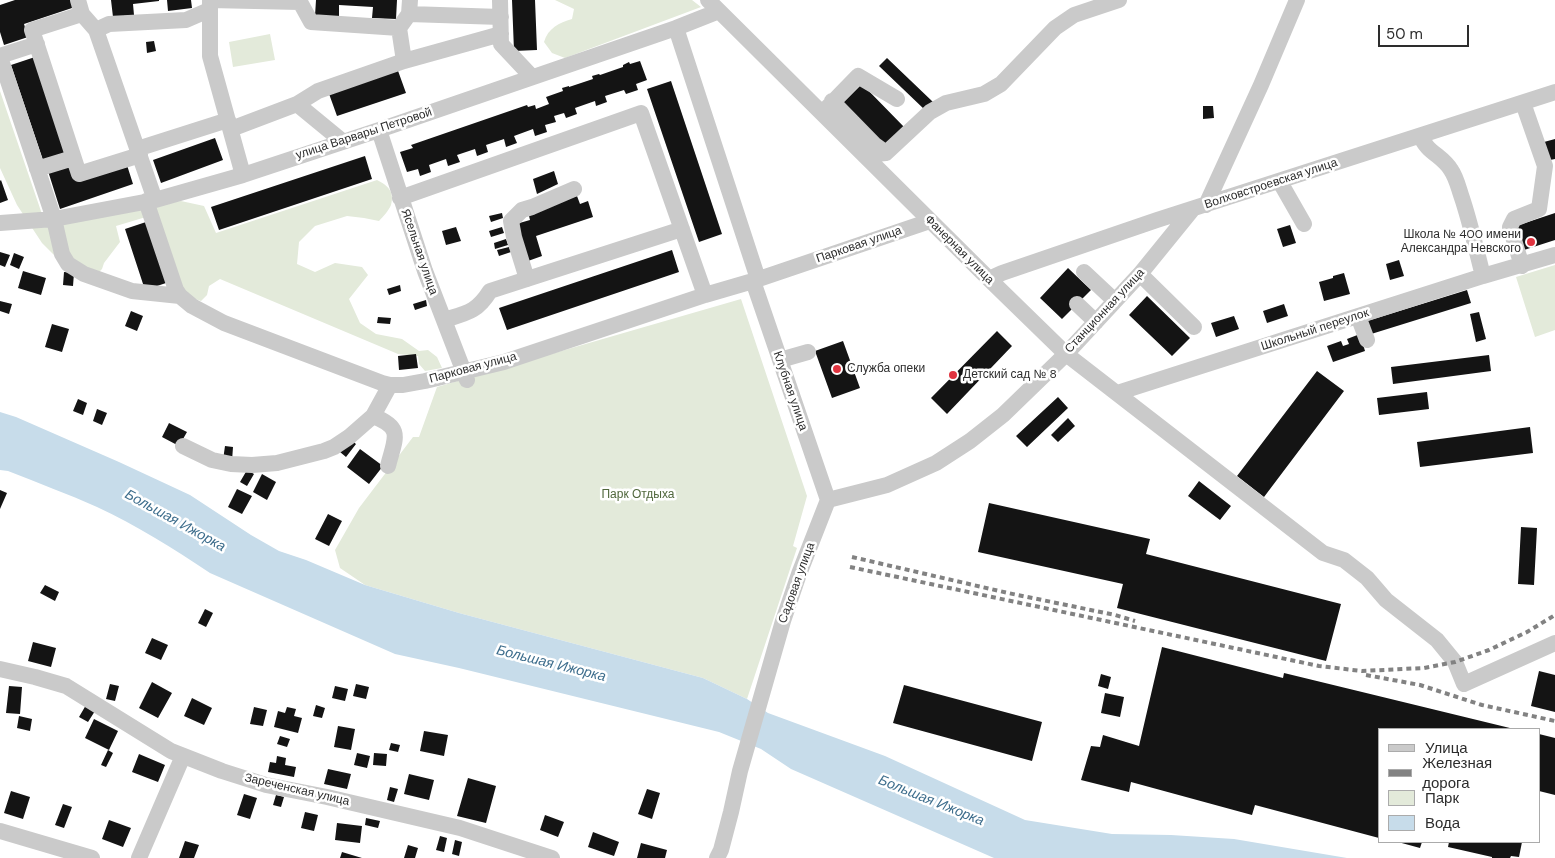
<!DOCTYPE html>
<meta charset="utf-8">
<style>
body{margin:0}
#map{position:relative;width:1555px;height:858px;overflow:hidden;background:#fff;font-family:"DM Sans",sans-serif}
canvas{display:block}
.legend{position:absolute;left:1378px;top:728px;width:162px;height:115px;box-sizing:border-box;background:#fff;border:1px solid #ababab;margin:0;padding:6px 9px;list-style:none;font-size:15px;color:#2d2d2d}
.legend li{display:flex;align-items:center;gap:10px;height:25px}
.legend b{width:25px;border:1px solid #ababab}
.scale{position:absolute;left:1378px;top:25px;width:91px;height:22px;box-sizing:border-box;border:2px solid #2d2d2d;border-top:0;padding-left:6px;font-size:15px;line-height:18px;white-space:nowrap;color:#2d2d2d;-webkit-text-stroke:4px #fff;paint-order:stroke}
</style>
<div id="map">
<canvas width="1555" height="858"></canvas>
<ul class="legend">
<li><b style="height:6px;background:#cacaca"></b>Улица</li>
<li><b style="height:6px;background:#828282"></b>Железная дорога</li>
<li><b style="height:14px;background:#e3eada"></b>Парк</li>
<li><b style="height:14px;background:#c7dcea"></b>Вода</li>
</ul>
<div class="scale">50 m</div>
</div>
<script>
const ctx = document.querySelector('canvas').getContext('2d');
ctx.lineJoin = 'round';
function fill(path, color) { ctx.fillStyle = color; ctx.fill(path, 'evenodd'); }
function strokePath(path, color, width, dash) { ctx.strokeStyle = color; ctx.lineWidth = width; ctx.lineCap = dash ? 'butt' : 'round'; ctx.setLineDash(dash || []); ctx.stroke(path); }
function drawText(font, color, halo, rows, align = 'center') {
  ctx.font = font + ' "DM Sans",sans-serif'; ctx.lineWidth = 5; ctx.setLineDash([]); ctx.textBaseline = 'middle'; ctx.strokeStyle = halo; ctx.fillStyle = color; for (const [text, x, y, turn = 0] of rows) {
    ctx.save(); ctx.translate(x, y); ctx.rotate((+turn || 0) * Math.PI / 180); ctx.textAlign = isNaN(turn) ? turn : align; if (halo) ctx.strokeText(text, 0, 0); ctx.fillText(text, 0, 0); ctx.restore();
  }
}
const green = new Path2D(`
 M555 0H692L701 7 565 58 552 53 544 42C548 28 559 23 572 19L574 9Z
 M270 34 275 60 233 67 229 42Z
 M0 91 45 223 151 204 181 201 204 206 216 233 377 180C387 185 395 191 391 205 389 210 383 217 379 221L364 218 347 216 315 226 299 242 297 264 315 272 335 263 362 267 368 275 349 299 360 323 376 334 402 339 419 351 428 350 437 357 442 368 425 371 419 364 418 356 398 354 220 279 209 286 207 295 201 301 186 296 156 214 116 226 120 242 104 263 102 269 97 274 61 262 42 243 17 205 0 168Z
 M1555 265V330L1535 337 1516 277Z
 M741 299 807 496 793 546 797 548 747 699 703 678 459 613 365 585 340 568 335 550 359 508 413 437H419L437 387Z`);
const water = new Path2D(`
 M0 412 16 417 119 462 190 495 251 535 279 551 306 560 365 585 459 613 703 678 747 699 768 713 885 756 1025 820 1112 834 1171 835 1234 839 1347 858H994L791 769 761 749 719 732 459 668 395 654 210 573C174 549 136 525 97 507 68 494 38 483 8 471L0 470Z`);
const building = new Path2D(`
 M15 0H73L75 7 24 24 28 37 4 45 0 32V5Z
 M111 0H159V1L133 4 134 15 113 17Z
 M167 0H191L192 8 168 11Z
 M316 0H397L396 19 372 18 373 7 339 5V17L315 16Z
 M512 0H535L537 50 514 51Z
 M154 41 156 51 147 53 146 42Z
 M35 57 67 152 43 160 11 65Z
 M887 58 933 102 925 110 879 66Z
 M640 61 647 80 636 84 638 90 626 94 624 90 605 96 607 102 596 106 595 101 575 108 577 114 566 118 564 113 554 116 556 122 545 125 547 132 535 136 533 129 514 136 517 143 506 147 504 139 486 145 488 152 477 156 475 149 457 155 460 162 448 166 446 159 429 165 431 172 420 176 418 169 407 172 400 152 413 148 411 145 527 105 528 107 535 105 536 109 549 104 546 97 563 91 562 88 569 86V87L593 79 592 76 599 74 600 75 623 67V65L629 62 630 64Z
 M397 68 406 93 337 116 328 91Z
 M671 81 722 234 699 242 647 89Z
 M862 84 906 129 887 147 843 103Z
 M1203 106H1213L1214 118 1203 119Z
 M215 138 223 160 161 183 153 160Z
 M1555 139V159L1550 160 1544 142Z
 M365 156 372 179 219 230 211 207Z
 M126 162 133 184 60 209 48 171 70 164 75 179Z
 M554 171 558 184 537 194 533 179Z
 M1 180 8 200 0 203V181Z
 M577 196 580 204 588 201 593 217 536 236 542 256 528 261 516 224 530 220 528 212Z
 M502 213 503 218 491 222 489 216Z
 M1555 213V240L1524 250 1516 226Z
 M149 221 169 282 145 290 125 229Z
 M1290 225 1296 243 1283 247 1277 229Z
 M456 227 461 241 446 245 442 231Z
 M502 227 504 233 491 237 489 231Z
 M506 239 508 245 495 249 494 243Z
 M509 247 511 252 499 256 497 250Z
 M672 250 679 272 507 330 499 308Z
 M0 252 10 255 5 267 0 265Z
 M14 253 24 257 19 269 10 265Z
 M1399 260 1404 276 1390 280 1386 264Z
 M1068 268 1091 290 1062 319 1040 298Z
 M23 271 46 278 41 295 18 288Z
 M64 272 74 273 73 286 63 285Z
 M1344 273 1350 294 1324 301 1319 282 1333 278V276Z
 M400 285 401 291 389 295 387 289Z
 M1467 290 1471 303 1368 335 1364 322Z
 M1147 296 1190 338 1172 356 1129 315Z
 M426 300 427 306 415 310 413 304Z
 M0 301 12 304 9 314 0 311Z
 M1284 304 1288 316 1267 323 1263 311Z
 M131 311 143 316 137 331 125 326Z
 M1479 312 1486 339 1476 342 1470 314Z
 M1234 316 1239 329 1216 337 1211 323Z
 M378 317 391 318 390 324 377 323Z
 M52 324 69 329 62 352 45 347Z
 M997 331 1012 346 947 414 931 398Z
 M1360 334 1365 351 1333 362 1327 346 1341 341 1343 346 1349 344 1347 339Z
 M843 341 860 388 832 398 815 351Z
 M416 354 418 368 399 370 398 356Z
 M1489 355 1491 371 1393 384 1391 367Z
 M1317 371 1344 391 1264 497 1237 476Z
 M1427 392 1429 409 1379 415 1377 398Z
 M1058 397 1068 408 1027 447 1016 436Z
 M78 399 87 403 83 415 73 411Z
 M97 409 107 413 102 425 93 421Z
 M1068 418 1075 426 1058 442 1051 435Z
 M169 423 187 432 179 446 162 437Z
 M1530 427 1533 453 1420 467 1417 442Z
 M350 439 356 444 346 457 340 452Z
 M225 446 233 447 232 461 223 460Z
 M360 449 383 466 369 484 347 467Z
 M247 470 254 474 247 486 240 482Z
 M262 474 276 482 267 500 253 492Z
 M1199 481 1231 506 1220 520 1188 496Z
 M237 489 252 496 242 514 228 507Z
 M0 490 7 493 0 509Z
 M989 503 1150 539 1146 554 1341 604 1326 661 1117 608 1123 584 978 552Z
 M328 514 342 521 329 546 315 539Z
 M1521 527 1537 528 1534 585 1518 584Z
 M45 585 59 592 55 601 40 593Z
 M205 609 213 613 206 627 198 623Z
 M152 638 168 645 161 660 145 653Z
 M33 642 56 648 51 667 28 661Z
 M1162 647 1283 678 1284 673 1514 729H1379V838L1255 805 1252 815 1131 782 1129 792 1081 780 1091 746 1100 747 1103 735 1139 746Z
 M1539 671 1555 675V712L1531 706Z
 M1101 674 1111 677 1108 689 1098 686Z
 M152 682 172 693 158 718 139 708Z
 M110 684 119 686 115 701 106 699Z
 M356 684 369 687 366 699 353 696Z
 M904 685 1042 722 1032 761 893 723Z
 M9 686 22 687 20 714 6 713Z
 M335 686 348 689 345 701 332 698Z
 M1105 693 1124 697 1120 717 1101 713Z
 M192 698 212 708 204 725 184 716Z
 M86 705 95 711 88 722 79 717Z
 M316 705 325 708 322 718 313 716Z
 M254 707 267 710 263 726 250 724Z
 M287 707 296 709 294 716 302 718 298 733 274 727 278 711 285 713Z
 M19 716 32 719 30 731 17 728Z
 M94 719 118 731 109 750 85 738Z
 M338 726 355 729 351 750 334 747Z
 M424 731 448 735 444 756 420 751Z
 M1539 734 1555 738V795L1539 791Z
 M280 736 290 739 287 747 277 744Z
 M391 743 400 745 398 752 389 750Z
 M108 750 113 753 106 767 101 765Z
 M357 753 370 756 367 768 354 765Z
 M374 753 387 754 386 766 373 765Z
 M139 754 165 765 158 782 132 772Z
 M277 756 286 758 285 765 296 767 294 777 268 772 270 762 276 763Z
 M328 769 351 774 347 789 324 784Z
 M409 774 434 780 429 800 404 794Z
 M468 778 496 786 486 823 457 816Z
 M390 787 398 789 394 802 387 800Z
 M647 789 660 793 652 819 638 814Z
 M11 791 30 797 23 819 4 813Z
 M244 794 257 798 250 819 237 815Z
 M276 795 284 797 281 807 273 805Z
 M63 804 72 807 64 828 55 825Z
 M305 812 318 815 314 831 301 828Z
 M545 815 564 822 558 837 540 830Z
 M366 818 380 821 378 828 365 825Z
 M109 820 131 828 123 847 102 839Z
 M337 823 362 826 360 843 335 840Z
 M593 832 619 842 614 856 588 847Z
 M440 836 447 838 444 852 436 850Z
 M455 840 462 842 459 856 452 854Z
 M185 841 199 845 194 858H179Z
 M1398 842H1422L1420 848Z
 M1449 842H1522L1519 857 1511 856 1510 858H1492V857L1448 847Z
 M641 843 667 850 665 858H637Z
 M408 845 418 848 415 858H404Z
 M342 852 362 858H340Z`);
const minor = new Path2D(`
 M78 0 82 14 96 30 155 200
 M300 0V2L311 22 399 28
 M500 0 501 44 532 77
 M708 0 989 279 1066 354 1323 553 1344 560 1367 578 1386 600 1437 640 1455 662 1464 684 1555 643
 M82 14 32 30 79 174 140 155
 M409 14 501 17
 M676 28 758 279
 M96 30 109 24 186 20 209 10
 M0 56 37 44
 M0 57 54 219 62 254 68 264 84 274 132 291 180 296 192 306 224 323 382 383 390 385H403L425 381 504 362 705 295 753 281 930 221
 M404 61 399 28 409 14 410 0
 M832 101 875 145 886 153
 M297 104 318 91 404 61 501 34
 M822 113 858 76 897 99
 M231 129 297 104 342 141
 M379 130 425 271 467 380
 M1421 136C1426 152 1443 156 1451 170 1456 177 1458 186 1461 195 1470 221 1476 249 1483 276
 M137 149 228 120
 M864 155 886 153 930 112 946 103 984 94 1001 84 1055 28 1074 15 1119 0
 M37 169 73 158
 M243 175 210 56V0L300 2
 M1280 182 1304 224
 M400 198 641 113 705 295
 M146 201 176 290 180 296
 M1206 205 1261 85 1297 0
 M0 223 54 219 155 200 243 175 379 130 676 28 719 11
 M1522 266 1510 227 1514 219 1539 209 1545 166 1523 103
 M1084 272 1115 301
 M1140 274 1194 327
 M527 279 514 237 511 221 522 210 532 207 574 189
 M989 279 1002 273 1157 220 1555 92
 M753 281 828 500
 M1077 304 1096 322
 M1358 316 1367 340
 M444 320C467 313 477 312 490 291L682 229
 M780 360 808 352
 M1117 393 1483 276 1555 255
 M373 416C404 428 395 438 388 466
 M183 446 212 460 231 464 252 465 277 463 324 451 334 447 349 437 373 416 390 385
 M828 500 887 485 936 463 970 441 1003 415 1066 354 1140 274 1192 210
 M0 669 35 677 66 686 171 751 222 771 266 785 327 797 460 828 552 858
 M0 831 92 858
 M139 858 183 756
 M717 858 721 850 731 812 740 771 783 621 799 574 828 500`);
const rail = new Path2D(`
 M852 557 1008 593 1115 615 1135 621
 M850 567 1319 666 1362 671 1424 668 1455 662 1489 650 1527 632 1555 615
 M1366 675 1420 685 1482 705 1555 721`);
const markers = [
 [1531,242,5,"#e0333f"],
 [837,369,5,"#e0333f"],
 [953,375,5,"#e0333f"]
];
const streetNames = [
 ["улица Варвары Петровой",364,134,-18],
 ["Волховстроевская улица",1271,184,-18],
 ["Парковая улица",859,245,-19],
 ["Фанерная улица",959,250,45],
 ["Ясельная улица",419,252,71],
 ["Станционная улица",1105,311,-47],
 ["Школьный переулок",1315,330,-18],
 ["Парковая улица",473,368,-15],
 ["Клубная улица",790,391,71],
 ["Садовая улица",797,583,-70],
 ["Зареченская улица",297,790,13]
];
const poiNames = [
 ["Школа № 400 имени",1521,235,"right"],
 ["Александра Невского",1521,249,"right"],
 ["Служба опеки",847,369],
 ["Детский сад № 8",963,375]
];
const parkNames = [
 ["Парк Отдыха",638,495]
];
const waterNames = [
 ["Большая Ижорка",175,521,29],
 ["Большая Ижорка",551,664,14],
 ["Большая Ижорка",931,801,22]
];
fill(green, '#e3eada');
fill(water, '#c7dcea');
fill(building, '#141414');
strokePath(minor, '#cacaca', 16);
strokePath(rail, '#828282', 4, [5, 4]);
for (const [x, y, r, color] of markers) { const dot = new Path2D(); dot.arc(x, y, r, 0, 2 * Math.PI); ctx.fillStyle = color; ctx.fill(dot); strokePath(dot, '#fff', 2); }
drawText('12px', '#2d2d2d', '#fff', streetNames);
drawText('12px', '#2d2d2d', '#fff', poiNames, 'left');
drawText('12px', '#50673c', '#fff', parkNames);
drawText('italic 14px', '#3d6d8c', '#fff', waterNames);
</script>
